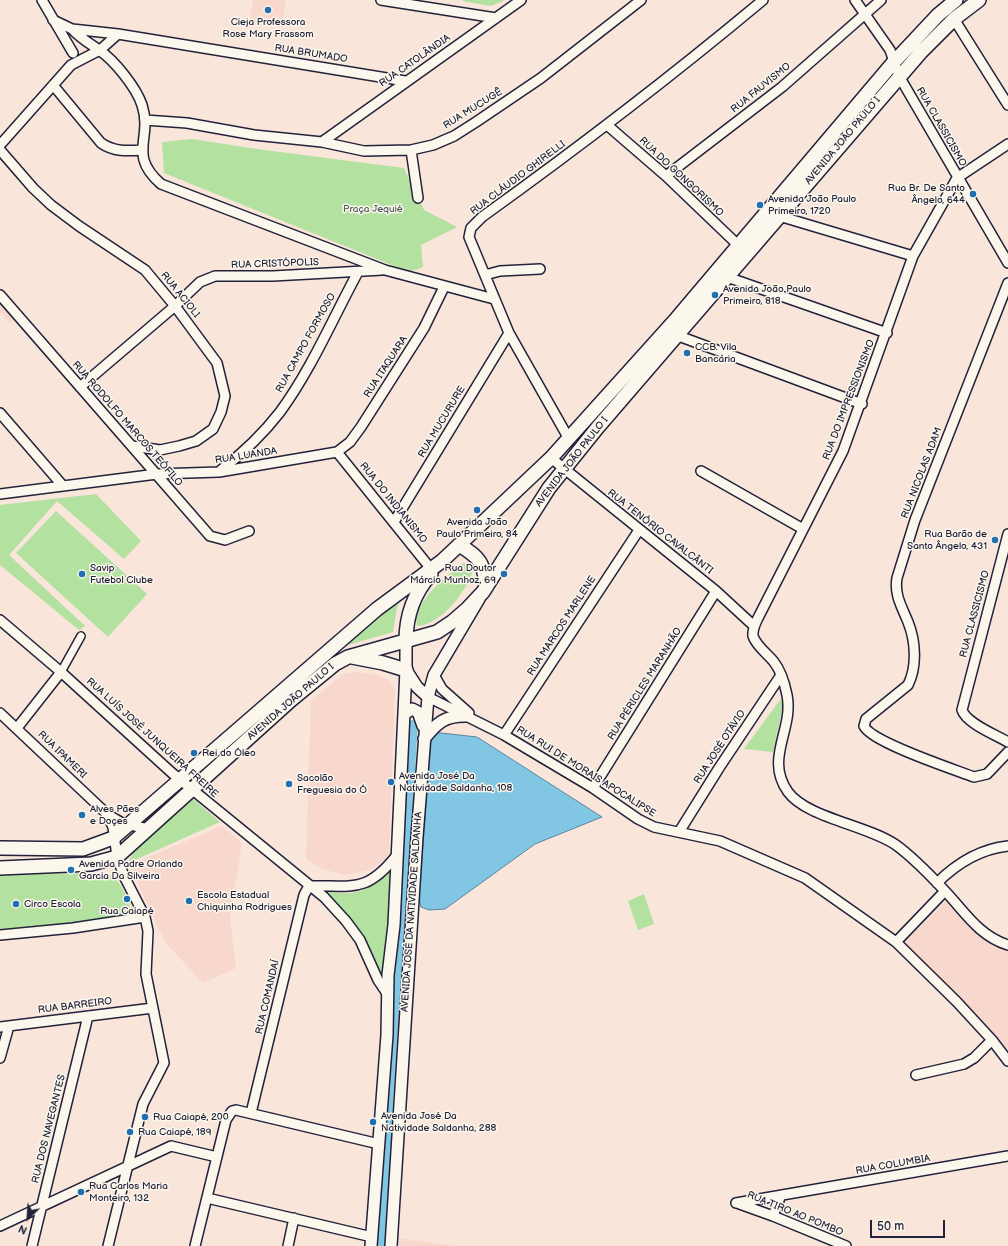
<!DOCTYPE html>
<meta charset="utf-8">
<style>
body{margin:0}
#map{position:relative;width:1008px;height:1246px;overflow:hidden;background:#f9e5da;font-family:"Balsamiq Sans",sans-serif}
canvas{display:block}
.north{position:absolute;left:8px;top:1198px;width:40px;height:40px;-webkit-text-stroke:3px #fbf7ec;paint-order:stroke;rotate:205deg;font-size:11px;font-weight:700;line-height:16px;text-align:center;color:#22223b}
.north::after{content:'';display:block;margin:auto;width:14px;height:18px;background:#22223b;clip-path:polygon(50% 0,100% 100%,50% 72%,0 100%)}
.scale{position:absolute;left:870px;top:1220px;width:75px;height:18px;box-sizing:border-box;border:2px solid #22223b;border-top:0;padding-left:5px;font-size:12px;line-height:14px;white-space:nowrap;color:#22223b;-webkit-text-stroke:3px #fbf7ec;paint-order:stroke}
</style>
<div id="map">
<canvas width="1008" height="1246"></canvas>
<div class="north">N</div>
<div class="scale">50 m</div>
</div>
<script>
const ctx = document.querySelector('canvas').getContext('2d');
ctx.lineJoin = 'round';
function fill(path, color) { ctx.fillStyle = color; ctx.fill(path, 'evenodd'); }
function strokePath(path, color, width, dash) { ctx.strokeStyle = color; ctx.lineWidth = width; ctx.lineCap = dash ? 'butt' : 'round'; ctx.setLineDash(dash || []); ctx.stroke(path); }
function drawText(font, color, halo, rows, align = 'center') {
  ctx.font = font + ' "Balsamiq Sans",sans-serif'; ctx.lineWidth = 3; ctx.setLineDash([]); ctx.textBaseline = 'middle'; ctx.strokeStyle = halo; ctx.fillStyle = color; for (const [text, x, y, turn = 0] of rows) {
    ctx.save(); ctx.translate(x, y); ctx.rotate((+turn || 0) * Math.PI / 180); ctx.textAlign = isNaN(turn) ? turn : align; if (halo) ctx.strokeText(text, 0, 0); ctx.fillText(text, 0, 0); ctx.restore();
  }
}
const built = new Path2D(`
 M253 0H286L282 26 250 21Z
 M0 287 23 313 10 323 0 311Z
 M357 672 373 674 388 679 395 690 389 857 370 870 345 875 322 869 306 859 311 701 343 674Z
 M222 826 242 843 230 918 236 968 203 983 165 942 129 865Z
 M946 901 996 946 1008 951V1050L968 1005 904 942Z
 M399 1238 458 1246H399Z`);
const green = new Path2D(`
 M465 0H505L491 6 462 1Z
 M192 139 257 149 404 168 424 210 457 227 421 245 423 267 409 272 164 173 162 142Z
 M96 494 141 541 124 559 57 501 9 555 85 626 79 630 0 565V505Z
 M56 511 147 594 108 637 16 553Z
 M463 563 471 564 473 571C466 592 441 625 417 626 412 602 447 576 463 563Z
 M403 591 397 608 393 632 348 645 345 641Z
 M780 700 784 701 773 752 744 749Z
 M193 799 220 822 128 863C139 838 173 816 193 799Z
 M393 866 388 940 382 975C365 938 352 920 324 891 359 897 369 891 393 866Z
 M82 873 112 875C121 884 136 906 128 918L0 934V874Z
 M644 894 654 924 638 930 628 901Z`);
const water = new Path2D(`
 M432 732 477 737 602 817 535 844 445 909 429 910 421 907 419 897Z`);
const canal = new Path2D(`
 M382 1246 388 1103 413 725`);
const pedestrian = new Path2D(`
 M61 672 81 636`);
const minor = new Path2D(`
 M42 0 73 53
 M381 0 496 18
 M855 0 890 50 899 76 1008 263
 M954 19 1008 105
 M72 29C80 38 89 43 99 50 114 60 136 87 142 105 153 139 127 154 161 184L385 270 494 299
 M118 34 405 81
 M53 85 101 143C114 152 127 151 143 150
 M145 120 187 123 254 135 322 142 364 151 411 150 433 145 454 136 476 122 541 78 641 0
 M607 125 666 176 738 245
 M322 142 521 0
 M1008 144 957 178 913 256 843 451 759 616C756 622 752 629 753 636 756 646 768 654 774 662 781 671 785 685 787 695 794 730 764 758 788 792 807 818 867 825 896 845 914 858 930 875 945 891 965 912 979 936 1008 945
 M0 145 71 65 100 50 118 34 72 29 53 20
 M0 150 33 188 51 205 79 226 145 270 175 306 217 363 225 396 221 412 213 429 196 441 179 446 160 450 132 446
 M411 150 418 198
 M666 176 782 87 881 0
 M779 216 913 256
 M485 275 500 271 540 269
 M727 277 887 333
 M1008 283 915 520 897 578C894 595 902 607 908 622 916 642 917 667 908 685L866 719 864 726C871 742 953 769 974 777L987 774 1008 752
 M0 295 210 536 225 540 249 531
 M676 335 862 404
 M80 387 175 306 200 282 215 276H273L382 270
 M0 413 63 486
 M569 439 509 333 469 237 471 228 482 217C578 148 672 76 763 0
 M337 452 431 569
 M551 458 716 591 754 626
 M221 470C243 453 263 434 280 412 311 370 333 318 358 272
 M701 471 803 529
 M0 494 157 474 219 472 337 452 350 442 361 427 424 328 444 287
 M394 522 509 333
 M1008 534 962 710C966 723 996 735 1008 742
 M0 620 61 672 172 773 324 897 346 921 360 940 378 980 388 995
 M434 675 442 689 469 713
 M428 697 504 735 593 788 638 819 654 827 720 841 805 878 896 942 957 1002 992 1040 1008 1061
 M0 713 107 814 122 823 148 829
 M17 728 61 672
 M504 735 639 530
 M593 788 716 591
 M107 814 113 827 117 857 124 876 145 917 148 931 146 974 164 1063 143 1104 108 1246
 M679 832 719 768 781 675
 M937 883C957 863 980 849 1008 846
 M309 886C353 885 366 894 397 855
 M0 935 73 928 145 917
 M896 942 945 891
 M0 1027 153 1008
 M0 1058 9 1026
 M916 1075 964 1064 974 1058 992 1040
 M251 1113 295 932 304 895 309 886
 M207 1198 372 1237
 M736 1203 1008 1156
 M737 1203 773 1216 846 1246
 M773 1216 781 1195
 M0 1226 171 1146 217 1157
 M32 1246 88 1016
 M195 1246 226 1120 232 1111 236 1110 379 1144
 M288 1246 294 1218`);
const tertiary = new Path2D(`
 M406 670 417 687 428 697
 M404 714 412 709 418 712 423 726
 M424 739C437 723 444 716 465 716
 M371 1246 387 1035 388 975 394 925 406 670V641
 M391 1246 417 837 428 697 434 675 479 599`);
const secondary = new Path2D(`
 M459 545C480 557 483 563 487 586
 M406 641C406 615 414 593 431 574
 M352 657 383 663 406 670
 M0 848 83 849 113 838 377 609 442 561 551 458 677 318 893 63 938 15 956 0
 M0 868 91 864 117 857 291 700 335 664 348 657 437 632 452 622 467 609 483 592 549 488 598 427 921 52 954 19 979 0`);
const markers = [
 [268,10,4,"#1f6fb2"],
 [973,194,4,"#1f6fb2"],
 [760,205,4,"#1f6fb2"],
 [715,295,4,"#1f6fb2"],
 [687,353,4,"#1f6fb2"],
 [477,510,4,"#1f6fb2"],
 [995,540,4,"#1f6fb2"],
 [82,574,4,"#1f6fb2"],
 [504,574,4,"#1f6fb2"],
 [194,753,4,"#1f6fb2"],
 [391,782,4,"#1f6fb2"],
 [289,784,4,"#1f6fb2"],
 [82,815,4,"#1f6fb2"],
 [71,870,4,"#1f6fb2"],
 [127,899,4,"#1f6fb2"],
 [189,901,4,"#1f6fb2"],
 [16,904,4,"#1f6fb2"],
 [145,1117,4,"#1f6fb2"],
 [373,1122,4,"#1f6fb2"],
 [130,1132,4,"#1f6fb2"],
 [81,1192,4,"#1f6fb2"]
];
const poiNames = [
 ["Cieja Professora",268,22,"center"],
 ["Rose Mary Frassom",268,34,"center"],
 ["Rua Br. De Santo",965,188,"right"],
 ["Ângelo, 644",965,200,"right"],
 ["Avenida João Paulo",768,199],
 ["Primeiro, 1720",768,211],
 ["Avenida João Paulo",723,289],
 ["Primeiro, 818",723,301],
 ["CCB. Vila",695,347],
 ["Bancária",695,359],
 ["Avenida João",477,522,"center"],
 ["Paulo Primeiro, 84",477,534,"center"],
 ["Rua Barão de",987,534,"right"],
 ["Santo Ângelo, 431",987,546,"right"],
 ["Savip",90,568],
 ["Futebol Clube",90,580],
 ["Rua Doutor",496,568,"right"],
 ["Márcio Munhoz, 69",496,580,"right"],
 ["Rei do Óleo",202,753],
 ["Avenida José Da",399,776],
 ["Natividade Saldanha, 108",399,788],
 ["Sacolão",297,778],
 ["Freguesia do Ó",297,790],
 ["Alves Pães",90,809],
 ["e Doçes",90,821],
 ["Avenida Padre Orlando",79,864],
 ["Garcia Da Silveira",79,876],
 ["Escola Estadual",197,895],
 ["Chiquinha Rodrigues",197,907],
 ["Circo Escola",24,904],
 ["Rua Caiapé",127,911,"center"],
 ["Avenida José Da",381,1116],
 ["Natividade Saldanha, 288",381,1128],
 ["Rua Caiapé, 200",153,1117],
 ["Rua Caiapé, 189",138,1132],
 ["Rua Carlos Maria",89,1186],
 ["Monteiro, 132",89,1198]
];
const streetNames = [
 ["RUA BRUMADO",311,54,9],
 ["RUA CATOLÂNDIA",415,61,-35],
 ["RUA FAUVISMO",761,88,-39],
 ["RUA MUCUGÊ",473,109,-32],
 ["RUA CLASSICISMO",941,127,60],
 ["AVENIDA JOÃO PAULO I",843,141,-50],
 ["RUA DO GONGORISMO",681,177,43],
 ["RUA CLÁUDIO GHIRELLI",518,178,-37],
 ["RUA CRISTÓPOLIS",275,264,-2],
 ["RUA ACIOLI",180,295,51],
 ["RUA CAMPO FORMOSO",306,343,-61],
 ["RUA ITAQUARA",386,367,-57],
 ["RUA DO IMPRESSIONISMO",849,400,-69],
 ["RUA MUCURURE",442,422,-59],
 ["RUA RODOLFO MARCOS TEÓFILO",127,424,49],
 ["RUA LUANDA",246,456,-9],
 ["AVENIDA JOÃO PAULO I",572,462,-52],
 ["RUA NICOLAS ADAM",922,473,-69],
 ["RUA DO INDIANISMO",393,503,51],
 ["RUA TENÓRIO CAVALCÂNTI",660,532,38],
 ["RUA CLASSICISMO",975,614,-75],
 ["RUA MARCOS MARLENE",562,626,-57],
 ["RUA PÉRICLES MARANHÃO",645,684,-58],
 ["AVENIDA JOÃO PAULO I",291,702,-41],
 ["RUA LUÍS JOSÉ JUNQUEIRA FREIRE",152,738,42],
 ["RUA JOSÉ OTÁVIO",720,747,-57],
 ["RUA IPAMERI",62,755,44],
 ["RUA RUI DE MORAIS APOCALIPSE",586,772,32],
 ["AVENIDA JOSÉ DA NATIVIDADE SALDANHA",412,912,-86],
 ["RUA COMANDAÍ",268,997,-77],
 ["RUA BARREIRO",75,1006,-7],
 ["RUA DOS NAVEGANTES",49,1129,-76],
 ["RUA COLUMBIA",893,1165,-10],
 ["RUA TIRO AO POMBO",795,1214,22]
];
const parkNames = [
 ["Praça Jequié",373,209]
];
fill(built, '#f8d8cd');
fill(green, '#b2e1a0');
fill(water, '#81c6e2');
strokePath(water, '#5b849f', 1);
strokePath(canal, '#81c6e2', 10);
strokePath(pedestrian, '#22223b', 10);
strokePath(minor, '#22223b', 12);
strokePath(tertiary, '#22223b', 14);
strokePath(secondary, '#22223b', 16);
strokePath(pedestrian, '#fbf7ec', 7);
strokePath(minor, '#fbf7ec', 9);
strokePath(tertiary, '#fbf7ec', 11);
strokePath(secondary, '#fbf7ec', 13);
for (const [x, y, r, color] of markers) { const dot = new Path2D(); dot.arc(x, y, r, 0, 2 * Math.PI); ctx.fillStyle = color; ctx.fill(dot); strokePath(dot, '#fbf7ec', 1.5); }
drawText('10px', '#22223b', '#fbf7ec', poiNames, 'left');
drawText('10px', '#22223b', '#fbf7ec', streetNames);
drawText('10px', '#4d5b59', '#fbf7ec', parkNames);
</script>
